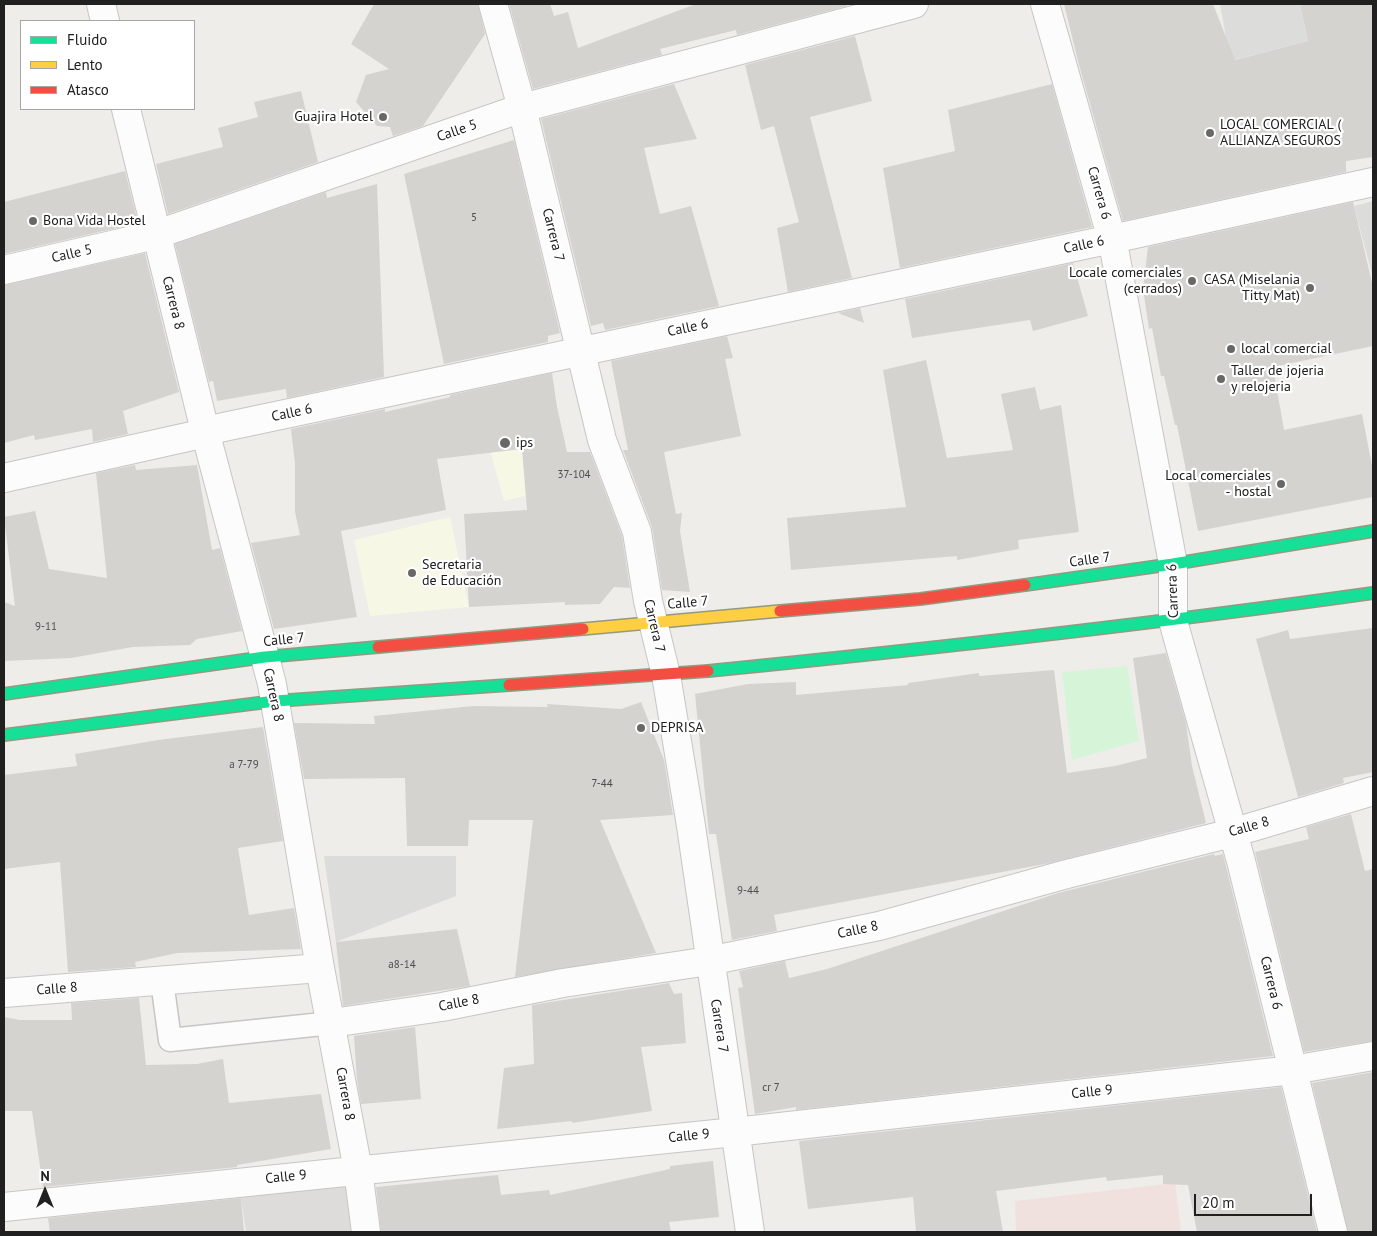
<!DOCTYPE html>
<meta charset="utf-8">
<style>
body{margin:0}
#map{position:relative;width:1377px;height:1236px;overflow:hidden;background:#eeede9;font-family:"PT Sans",sans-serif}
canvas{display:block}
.frame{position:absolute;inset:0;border:5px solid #202020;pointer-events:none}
.legend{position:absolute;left:20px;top:20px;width:175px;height:90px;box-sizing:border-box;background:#fff;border:1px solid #a6a6a6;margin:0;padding:6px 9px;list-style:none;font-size:15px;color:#202020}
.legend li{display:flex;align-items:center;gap:10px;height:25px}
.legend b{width:25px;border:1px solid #a6a6a6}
.north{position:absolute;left:20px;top:1166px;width:50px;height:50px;-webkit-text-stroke:4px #fff;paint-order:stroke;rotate:0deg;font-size:14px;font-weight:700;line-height:20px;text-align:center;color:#202020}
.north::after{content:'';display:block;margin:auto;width:18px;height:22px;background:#202020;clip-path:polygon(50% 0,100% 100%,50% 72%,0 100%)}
.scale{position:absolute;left:1194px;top:1194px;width:118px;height:22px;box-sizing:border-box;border:2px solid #202020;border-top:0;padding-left:6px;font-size:15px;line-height:18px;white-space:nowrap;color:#202020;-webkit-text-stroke:4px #fff;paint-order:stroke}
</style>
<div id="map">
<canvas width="1377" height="1236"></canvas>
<div class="frame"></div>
<ul class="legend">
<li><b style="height:6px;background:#16e098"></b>Fluido</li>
<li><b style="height:6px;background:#ffcf43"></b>Lento</li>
<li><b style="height:6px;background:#f24e42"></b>Atasco</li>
</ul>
<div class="north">N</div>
<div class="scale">20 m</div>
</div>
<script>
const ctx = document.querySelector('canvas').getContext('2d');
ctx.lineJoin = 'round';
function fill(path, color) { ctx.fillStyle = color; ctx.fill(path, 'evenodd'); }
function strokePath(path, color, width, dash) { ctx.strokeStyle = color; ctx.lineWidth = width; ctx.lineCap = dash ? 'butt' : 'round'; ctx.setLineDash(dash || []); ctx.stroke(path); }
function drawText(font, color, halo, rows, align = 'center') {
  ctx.font = font + ' "PT Sans",sans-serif'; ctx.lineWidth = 4.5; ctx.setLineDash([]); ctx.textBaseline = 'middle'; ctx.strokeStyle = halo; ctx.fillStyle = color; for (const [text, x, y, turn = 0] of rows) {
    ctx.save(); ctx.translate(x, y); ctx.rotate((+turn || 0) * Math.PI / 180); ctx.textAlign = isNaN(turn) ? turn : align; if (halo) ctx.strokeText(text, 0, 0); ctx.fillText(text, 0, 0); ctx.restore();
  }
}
const residential = new Path2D(`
 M345 1185 351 1232H246L241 1197Z`);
const commercial = new Path2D(`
 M1175 1183 1181 1232H1016L1015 1201Z`);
const education = new Path2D(`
 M508 385 533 494 504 501 474 392Z
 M450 517 469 607 370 616 354 540Z`);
const religious = new Path2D(`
 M1220 4H1300L1308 41 1230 61Z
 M1373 201V278L1354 206Z
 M324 856H456V896L336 942Z`);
const park = new Path2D(`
 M1127 666 1139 741 1072 760 1062 672Z`);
const building = new Path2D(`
 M374 4H478L485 34 423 126 393 136 390 127 377 126 356 102 366 75 389 69 351 44Z
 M509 4H550L554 16 568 12 578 48 696 4H847V6L737 35 736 30 660 49 662 55 533 89Z
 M1064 4H1213L1235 60 1308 41 1300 4H1373V157L1346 161V172L1123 221 1079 65Z
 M855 36 872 101 810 117 852 278 788 292 777 228 799 222 774 126 761 130 745 65Z
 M674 84 697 139 644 148 660 214 691 206 719 306 605 330 603 323 591 326 541 119Z
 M1052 84 1092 227 900 268 883 168 955 151 948 110Z
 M301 91 318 162 168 214 156 164 223 147 218 128 258 117 254 102Z
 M514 140 560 333 548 336V342L444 364 404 174Z
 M125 171 138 223 4 254V202Z
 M377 184 384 377 287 398 286 389 217 401 213 381 209 382 175 244 326 192 327 198Z
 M1353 202 1373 287V346L1273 367 1284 430 1362 414 1373 471V497L1198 531 1177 425H1175L1164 376H1161L1152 328 1149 329 1143 289 1148 247Z
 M145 253 179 392 123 411 128 434 93 442 92 429 35 440 34 435 4 443V285Z
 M1073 263 1088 316 1033 331 1030 320 912 338 905 299Z
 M860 308 864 323 838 313Z
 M727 336 733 358 725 359 741 436 664 452 676 514 682 513 680 531 690 592 662 590 652 527 623 450H628L611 361Z
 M926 360 947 458 1013 450 1001 394 1035 387 1040 410 1061 405 1079 532 1018 540 1019 549 957 560V556L791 570 787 518 906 507 883 370Z
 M552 373 557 407 567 452H590L622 536 630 588 614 587 600 604 565 605V602L469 607 464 514 527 510 522 449 437 459 446 510 341 531 357 617 274 629 251 543 300 535 295 512V464L291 429 385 409V412L450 397V395Z
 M135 465 136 470 197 465 212 550 220 548 242 631 197 639 190 645 133 647 71 658 4 661V602L15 606 4 517 35 511 49 569 107 578 96 473Z
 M1373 628V772L1343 778 1344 783 1298 797 1256 639 1288 630 1290 639Z
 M1166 653 1186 723 1192 766 1206 823 1050 863 774 915 777 931 732 940 716 834H709L695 694 748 684 796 682V695L908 685V683L979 673V676L1054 670 1067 773 1115 766 1147 758 1133 658Z
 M641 702 664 760 673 815 600 820 656 953 515 977 533 820H469L468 846H407L405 778 304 779 294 723 375 724 374 716 473 706 548 707 547 704 621 709Z
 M263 727 283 841 238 848 249 915 294 908 301 949 177 953 135 962 136 967 68 972 60 862 4 869V775L77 766 75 754 158 740Z
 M1351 814 1365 871 1373 869V1041L1304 1052 1255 852 1309 839 1306 827Z
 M1214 854 1215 856 1223 854 1273 1056 796 1110V1107L755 1114 738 988 743 987 739 971 785 961 789 978 827 969 1058 893Z
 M457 929 470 986 343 1006 336 942Z
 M669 983 674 994 682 993 686 1043 641 1047 652 1111 572 1123V1121L497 1129 504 1068 534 1064 532 1005Z
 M139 998 146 1065 197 1064 223 1059 229 1103 321 1094 331 1149 237 1165V1167L43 1187 32 1111H4V1017L20 1020H72L71 1003Z
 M415 1027 421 1099 361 1104 357 1080 354 1036Z
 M1373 1072V1232H1348L1312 1083Z
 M1281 1087 1317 1232H1197L1188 1185 1163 1184V1175L1107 1181 1106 1177 996 1191 1003 1232H916L913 1197 808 1209 799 1141Z
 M713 1161 719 1217 669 1222 671 1232H381L376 1187 498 1175 501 1195 549 1190 550 1195 670 1169V1166Z
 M241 1198 244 1232H50L48 1218Z`);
const lane = new Path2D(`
 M162 981 170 1040 332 1023`);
const street = new Path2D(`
 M101 4 105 21
 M493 4 522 108 602 440 637 532 648 601 666 675 691 826 750 1232
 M1045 4 1113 243 1173 564V621L1241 861 1333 1232
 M126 109 205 431 272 684 320 968 358 1170 366 1232
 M4 270 155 235 522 108 914 4
 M4 478 192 436 205 431 1112 239 1373 182
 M4 993 320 968
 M332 1023 442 1007 563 983 709 961 879 926 1067 874 1232 833 1373 791
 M4 1207 735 1132 1293 1070 1373 1056`);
const fast = new Path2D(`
 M1025 585 1173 564 1373 531
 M708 671C930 649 1152 624 1373 593
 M4 694 265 657 378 647
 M4 735 275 701 509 685`);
const slow = new Path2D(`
 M583 629 780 611`);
const jam = new Path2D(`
 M780 611 920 599 1025 585
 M378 647 583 629
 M509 685 708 671`);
const markers = [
 [383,117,5,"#686866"],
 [1210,133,5,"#686866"],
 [33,221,5,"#686866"],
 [1192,281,5,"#686866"],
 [1310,288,5,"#686866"],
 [1231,349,5,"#686866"],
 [1221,379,5,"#686866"],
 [505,443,6,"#686866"],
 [1281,484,5,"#686866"],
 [412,573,5,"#686866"],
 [641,728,5,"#686866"]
];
const numberNames = [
 ["5",474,218],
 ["37-104",574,475],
 ["9-11",46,627],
 ["a 7-79",244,765],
 ["7-44",602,784],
 ["9-44",748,891],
 ["a8-14",402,965],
 ["cr 7",771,1088]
];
const poiNames = [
 ["Guajira Hotel",373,117,"right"],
 ["LOCAL COMERCIAL (",1220,125],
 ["ALLIANZA SEGUROS",1220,141],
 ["Bona Vida Hostel",43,221],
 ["Locale comerciales",1182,273,"right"],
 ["(cerrados)",1182,289,"right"],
 ["CASA (Miselania",1300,280,"right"],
 ["Titty Mat)",1300,296,"right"],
 ["local comercial",1241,349],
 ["Taller de jojeria",1231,371],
 ["y relojeria",1231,387],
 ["ips",516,443],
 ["Local comerciales",1271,476,"right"],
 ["- hostal",1271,492,"right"],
 ["Secretaria",422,565],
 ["de Educación",422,581],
 ["DEPRISA",651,728]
];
const streetNames = [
 ["Calle 5",457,131,-19],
 ["Carrera 6",1099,193,74],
 ["Carrera 7",553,235,76],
 ["Calle 6",1084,245,-12],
 ["Calle 5",72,254,-13],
 ["Carrera 8",173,303,76],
 ["Calle 6",688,328,-12],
 ["Calle 6",292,413,-12],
 ["Calle 7",1090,560,-8],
 ["Carrera 6",1173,591,-92],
 ["Calle 7",688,603,-5],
 ["Carrera 7",654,626,77],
 ["Calle 7",284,640,-6],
 ["Carrera 8",273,695,78],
 ["Calle 8",1249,827,-16],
 ["Calle 8",858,930,-12],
 ["Carrera 6",1271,983,76],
 ["Calle 8",57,989,-4],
 ["Calle 8",459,1003,-11],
 ["Carrera 7",719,1026,81],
 ["Calle 9",1092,1092,-6],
 ["Carrera 8",345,1094,80],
 ["Calle 9",689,1136,-6],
 ["Calle 9",286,1177,-6]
];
fill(residential, '#dddcda');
fill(commercial, '#f0e1de');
fill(education, '#f6f7e5');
fill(religious, '#dcdcda');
fill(park, '#d6f5d8');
fill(building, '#d5d3d0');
strokePath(lane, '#c7c6c5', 25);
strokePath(street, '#c7c6c5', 30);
strokePath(fast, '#95997f', 14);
strokePath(slow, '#95997f', 14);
strokePath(jam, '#95997f', 14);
strokePath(lane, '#fcfcfc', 22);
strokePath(street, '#fcfcfc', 28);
strokePath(fast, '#16e098', 11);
strokePath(slow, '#ffcf43', 11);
strokePath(jam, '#f24e42', 11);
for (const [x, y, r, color] of markers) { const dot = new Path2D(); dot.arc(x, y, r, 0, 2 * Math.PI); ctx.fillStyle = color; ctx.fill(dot); strokePath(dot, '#fff', 2); }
drawText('11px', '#4d4d4c', null, numberNames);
drawText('14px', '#202020', '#fff', poiNames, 'left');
drawText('14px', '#202020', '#fff', streetNames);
</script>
